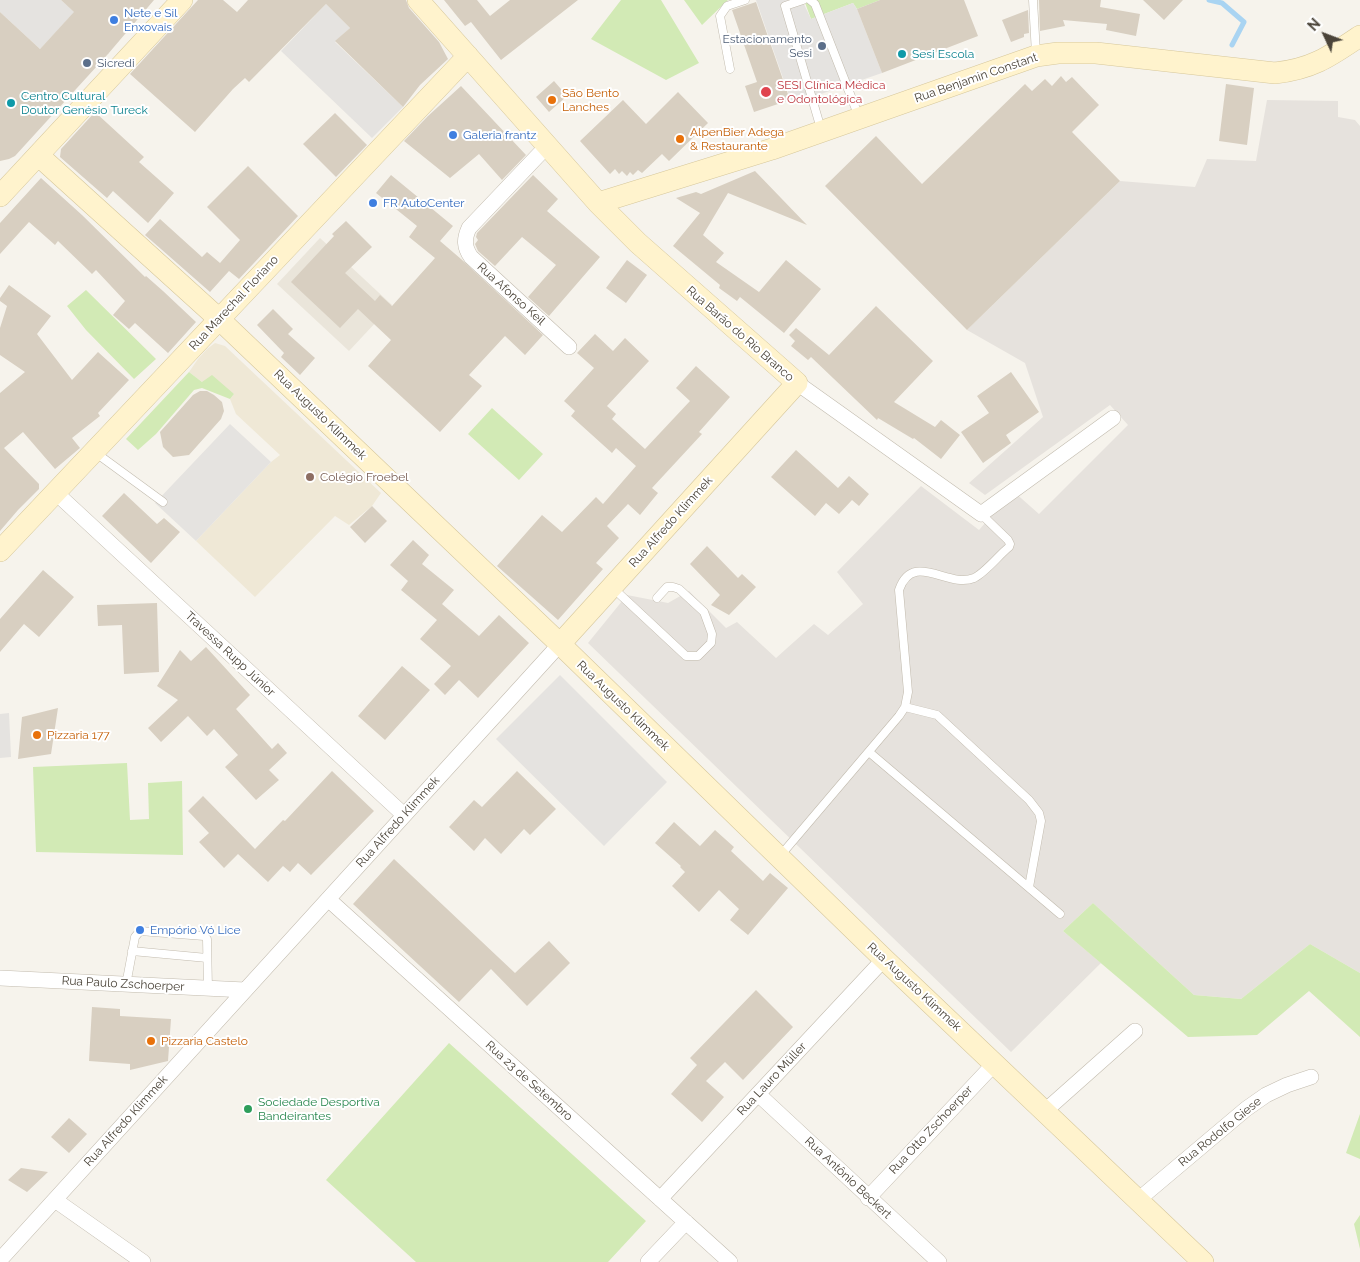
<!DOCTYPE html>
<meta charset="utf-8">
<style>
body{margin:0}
#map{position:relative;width:1360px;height:1262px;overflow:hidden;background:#f6f3ec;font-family:Raleway,sans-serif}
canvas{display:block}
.north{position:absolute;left:1300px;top:10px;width:50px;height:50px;-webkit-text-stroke:4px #fff;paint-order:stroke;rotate:313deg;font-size:14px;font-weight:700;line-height:20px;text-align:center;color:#4b4439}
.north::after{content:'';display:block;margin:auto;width:18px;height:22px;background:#4b4439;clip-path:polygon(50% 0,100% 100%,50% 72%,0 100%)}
</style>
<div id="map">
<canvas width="1360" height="1262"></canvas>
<div class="north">N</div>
</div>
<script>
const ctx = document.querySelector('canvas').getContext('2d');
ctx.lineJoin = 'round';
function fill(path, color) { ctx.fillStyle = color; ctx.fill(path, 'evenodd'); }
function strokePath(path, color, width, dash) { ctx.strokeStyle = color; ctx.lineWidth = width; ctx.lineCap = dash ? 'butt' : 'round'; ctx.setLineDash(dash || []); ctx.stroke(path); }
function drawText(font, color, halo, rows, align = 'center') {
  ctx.font = font + ' Raleway,sans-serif'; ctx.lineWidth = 4; ctx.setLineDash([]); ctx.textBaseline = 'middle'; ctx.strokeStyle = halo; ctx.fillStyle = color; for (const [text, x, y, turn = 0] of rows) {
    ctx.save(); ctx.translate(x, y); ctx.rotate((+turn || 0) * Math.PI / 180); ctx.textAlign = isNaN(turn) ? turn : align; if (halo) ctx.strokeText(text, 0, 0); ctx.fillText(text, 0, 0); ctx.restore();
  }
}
const residential = new Path2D(`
 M320 238 392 305 349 351 277 284Z`);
const industrial = new Path2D(`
 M1267 100 1338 101V117L1355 120 1360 126V973L1310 944 1241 999 1194 995 1093 903 1063 931 1101 963 1011 1052 588 643 627 595 668 603 689 591 726 628 737 622 776 658 814 624 828 635 863 604 837 572 921 486 979 530 1013 491 1039 514 1128 425 1110 405 985 495 969 483 1043 417 1025 363 967 330 1120 181 1195 187 1207 159 1256 161Z`);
const education = new Path2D(`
 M215 343 225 346 381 493 372 506 349 525 335 516 255 597 196 541 271 462 280 455 236 414 230 399 234 394 202 382 189 372 198 359 207 349Z`);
const green = new Path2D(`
 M621 0H661L699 63 666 80 591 39Z
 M684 0H728L702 25Z
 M804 0H880L857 9 853 3 811 19Z
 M86 290 156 359 134 379 86 330 67 306Z
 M189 372 202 382 212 375 234 394 230 399 202 388 194 390 156 434 138 450 126 439Z
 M492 408 543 454 519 480 468 434Z
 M127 763 130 820 149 819 148 783 182 781 183 855 36 852 33 767Z
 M1093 903 1194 995 1241 999 1310 944 1360 973V1037L1309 991 1257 1035 1188 1037 1063 931Z
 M449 1043 646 1221 608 1262H416L326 1180Z
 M1360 1114V1159L1346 1153Z
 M1360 1215V1249L1354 1224Z`);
const parking = new Path2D(`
 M0 0H61L113 47 108 54 69 18 40 49 0 12Z
 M756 0H802L811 19 853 3 857 9 882 73 792 104Z
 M326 4 350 28 335 42 403 107 372 138 281 51Z
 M230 424 271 462 196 541 155 503Z
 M560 675 667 782 604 846 496 739Z
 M9 713 11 757 0 758V714Z`);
const stream = new Path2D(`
 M1209 0 1222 3 1244 22 1232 45`);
const building = new Path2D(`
 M61 0H154L108 54 15 156 9 159 0 161V12L40 49 74 12Z
 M198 0H223L237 12 248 0H406L409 8 439 42 448 59 420 85 403 107 335 41 350 28 326 4 249 82 245 78 233 89 195 132 130 74Z
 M444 0H477L490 16 510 0H578L501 60 471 22 465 26Z
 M880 0H964L978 36 882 73 857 9Z
 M1039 0H1101L1100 7 1140 14 1136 36 1106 30 1107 24 1063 20 1065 26 1040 31Z
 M1143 0H1183L1164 20Z
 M756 2 790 100 754 112 745 86 757 82 732 10Z
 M1028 10 1029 33 1024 34V37L1011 42 1002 20Z
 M1061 76 1066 82 1072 77 1099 105 1072 132 1120 181 967 330 825 186 876 136 922 184 1025 84 1032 91 1045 79 1052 86Z
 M554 81 567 96 549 112 536 97Z
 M1226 84 1254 88 1247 145 1219 141Z
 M461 86 526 155 502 180 479 154 450 178 404 141 428 116Z
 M678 92 708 123 669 161 662 154 642 173 638 170 633 175 630 172 627 176 622 171 619 174 615 169 610 174 580 141 623 100 646 124Z
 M95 112 144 157 139 162 174 193 148 223 113 191 107 198 60 157 61 149Z
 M335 113 367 145 336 177 303 144Z
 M248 166 298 216 239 279 229 271 210 292 145 235 160 219 202 257 207 252 220 263 240 240 207 207Z
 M755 171 807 225 728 193 703 235 724 253 716 262 759 292 786 260 821 289 784 333 740 297 737 301 719 288 720 285 673 246 700 213 676 198 696 192 701 194Z
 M391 175 453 226 440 241 461 259 543 335 525 355 505 336 469 375 482 386 440 432 368 366 391 340 358 309 340 328 291 282 334 236 332 234 346 221 372 247 345 273 375 301 380 295 392 306 435 258 409 237 417 226 376 193Z
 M533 175 558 199 547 211 600 257 549 316 528 297 556 265 522 237 495 266 478 251 475 244 478 240 476 237 477 233Z
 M41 178 82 215 145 277 146 276 163 291 196 322 168 353 135 323 129 329 113 315 125 301 96 270 92 274 58 241 55 245 29 222 0 254V223Z
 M627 260 647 275 626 303 606 288Z
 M9 285 51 316 37 334 72 380 98 352 129 380 98 413 100 416 72 438 80 448 55 469 23 432 4 448 39 484V489L18 510 0 531V393L25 372 0 355V328L7 306 0 301V298Z
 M876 306 933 361 894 402 935 427 941 420 960 435 941 459 914 438 913 439 878 418 877 420 811 357 808 360 791 346 795 341 789 335 796 328 829 355Z
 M273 309 293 329 288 334 315 358 300 375 281 357 284 353 257 325Z
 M595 334 613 351 625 338 649 361 607 406 616 414 612 419 645 449 690 401 676 388 696 366 730 397 699 432 702 434 652 488 658 493 640 515 628 504 607 526 619 538 596 563 603 569 558 620 497 566 542 515 562 532 596 497 603 504 636 466 616 448 612 453 571 416 575 411 564 401 594 368 577 353Z
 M1011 372 1039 412 1006 435 1011 443 983 463 961 432 989 413 977 396Z
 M200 391H207L214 395 222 402 224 411 221 419 189 455 173 457 163 447 160 432 193 395Z
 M796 450 838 488 849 476 869 494 859 506 852 500 839 514 826 503 815 516 771 477Z
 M124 493 157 524 164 518 180 532 151 563 102 516Z
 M372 506 387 521 365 543 350 527Z
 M413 540 429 555 422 564 454 590 442 604 479 636 499 615 529 643 478 698 459 680 445 695 434 684 451 666 420 639 437 620 401 590 408 581 390 565Z
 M707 546 738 578 742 574 756 587 729 615 711 605 720 595 690 564Z
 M43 570 74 597 39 637 24 624 0 652V619Z
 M157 603 159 672 124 674 122 625 98 626 97 605Z
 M206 647 250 695 236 709 272 749 278 743 287 753 269 770 279 780 256 800 225 767 238 755 214 729 207 736 188 716 161 742 148 728 178 700 157 686 180 650 191 661Z
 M402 666 430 690 385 740 358 716Z
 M58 708 51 754 18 759 22 717Z
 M332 771 374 811 311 875 298 863 290 872 283 866 268 882 238 854 224 868 199 842 209 833 188 811 203 796 255 849 283 820 285 821Z
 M517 771 556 809 530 835 524 829 501 854 485 838 474 851 449 827 474 800 482 807Z
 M674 822 700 846 715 830 734 847 731 851 763 881 770 873 788 888 748 935 730 920 739 909 719 890 699 912 672 886 685 872 680 867 681 866 655 843Z
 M394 859 515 973 549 941 570 963 527 1006 491 969 459 1002 353 904Z
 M756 990 793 1027 743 1080 725 1062 706 1081 724 1097 702 1122 671 1094 697 1065 690 1058Z
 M92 1007 120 1009V1016L171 1019 168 1061 130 1070V1064L89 1061Z
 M69 1118 87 1134 69 1153 51 1137Z
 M21 1168 48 1172 27 1192 8 1180Z`);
const lane = new Path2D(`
 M803 0 785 6 821 129
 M810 0 815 4 859 117
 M1033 0 1036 54
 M730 69 720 16 727 6 745 0
 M96 453 163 502
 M613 588 686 656H698L711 643 712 634 704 612 679 589 673 587H667L657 598
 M905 707 937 715 1029 800 1039 813 1041 821 1029 887
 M869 752 1060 914
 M780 856 899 716 905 707 908 692 899 590C913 550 948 589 974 578 985 573 999 555 1009 547L1010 544 1008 540 981 514
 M132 951 207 958
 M126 985 135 937 140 931 204 936 207 939 208 989`);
const street = new Path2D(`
 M547 146 469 228C464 239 464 247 471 257L569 347
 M797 383 981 514 1113 418
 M55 492 404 815
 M328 899 730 1262
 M0 978 245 990
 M758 1094 939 1262
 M1045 1111 1135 1031
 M868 1198 995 1063
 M660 1199 884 959
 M55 1200 143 1262
 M1138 1200 1246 1109 1266 1095 1287 1085 1311 1077
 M0 1260 560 644
 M648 1262 686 1222`);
const secondary = new Path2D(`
 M418 0 598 203 638 243 797 383 560 644
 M38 155 219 319 560 644 884 959 1203 1262
 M0 196 182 0
 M598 203 772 149 1036 56 1058 53H1096L1275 73C1312 69 1329 57 1360 36
 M0 551 468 56`);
const markers = [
 [114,20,5,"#3f7fe0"],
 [822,46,5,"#5c6f8a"],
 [902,54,5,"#0f9aa8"],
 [87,63,5,"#5c6f8a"],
 [766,92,6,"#e0444e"],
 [552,100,5,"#e8710a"],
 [11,103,5,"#0f9aa8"],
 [453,135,5,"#3f7fe0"],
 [680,139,5,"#e8710a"],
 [373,203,5,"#3f7fe0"],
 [310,477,5,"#8d6e63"],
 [37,735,5,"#e8710a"],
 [140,930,5,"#3f7fe0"],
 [151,1041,5,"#e8710a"],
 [248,1109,5,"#2e9e5b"]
];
const shopNames = [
 ["Nete e Sil",124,13],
 ["Enxovais",124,27],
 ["Galeria frantz",463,135],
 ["FR AutoCenter",383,203],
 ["Empório Vó Lice",150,930]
];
const serviceNames = [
 ["Estacionamento",812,39],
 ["Sesi",812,53],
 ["Sicredi",97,63,"left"]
];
const cultureNames = [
 ["Sesi Escola",912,54],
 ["Centro Cultural",21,96],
 ["Doutor Genésio Tureck",21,110]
];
const streetNames = [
 ["Rua Benjamin Constant",976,78,-19],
 ["Rua Afonso Keil",511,294,42],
 ["Rua Marechal Floriano",234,303,-47],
 ["Rua Barão do Rio Branco",740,334,41],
 ["Rua Augusto Klimmek",320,415,44],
 ["Rua Alfredo Klimmek",671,522,-48],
 ["Travessa Rupp Júnior",230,654,43],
 ["Rua Augusto Klimmek",623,706,44],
 ["Rua Alfredo Klimmek",398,822,-48],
 ["Rua Paulo Zschoerper",123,984,3],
 ["Rua Augusto Klimmek",914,987,43],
 ["Rua Lauro Müller",772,1079,-47],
 ["Rua 23 de Setembro",529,1081,42],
 ["Rua Alfredo Klimmek",126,1121,-48],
 ["Rua Otto Zschoerper",931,1130,-47],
 ["Rua Rodolfo Giese",1220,1132,-39],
 ["Rua Antônio Beckert",848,1178,43]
];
const healthNames = [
 ["SESI Clínica Médica",777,85],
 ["e Odontológica",777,99]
];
const foodNames = [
 ["São Bento",562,93],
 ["Lanches",562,107],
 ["AlpenBier Adega",690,132],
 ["& Restaurante",690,146],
 ["Pizzaria 177",47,735],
 ["Pizzaria Castelo",161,1041]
];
const educationNames = [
 ["Colégio Froebel",320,477]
];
const leisureNames = [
 ["Sociedade Desportiva",258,1102],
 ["Bandeirantes",258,1116]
];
fill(residential, '#eae5da');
fill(industrial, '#e6e2dd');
fill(education, '#efe8d6');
fill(green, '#d2eab5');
fill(parking, '#e5e3e0');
strokePath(stream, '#a9d4f2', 5);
fill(building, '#d8cfc1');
strokePath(lane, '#c2bbae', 9);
strokePath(street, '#c2bbae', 16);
strokePath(secondary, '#d6c79b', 22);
strokePath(lane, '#fff', 8);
strokePath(street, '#fff', 15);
strokePath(secondary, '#fff3cd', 21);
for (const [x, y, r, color] of markers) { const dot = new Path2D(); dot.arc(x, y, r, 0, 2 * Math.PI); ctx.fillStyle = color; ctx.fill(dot); strokePath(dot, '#fff', 2); }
drawText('12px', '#366cbe', '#fff', shopNames, 'left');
drawText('12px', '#4e5e75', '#fff', serviceNames, 'right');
drawText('12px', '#0d838f', '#fff', cultureNames, 'left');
drawText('12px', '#4b4439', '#fff', streetNames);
drawText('12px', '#be3a42', '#fff', healthNames, 'left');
drawText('12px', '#c56008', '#fff', foodNames, 'left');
drawText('12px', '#785e54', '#fff', educationNames, 'left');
drawText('12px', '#27864d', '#fff', leisureNames, 'left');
</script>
